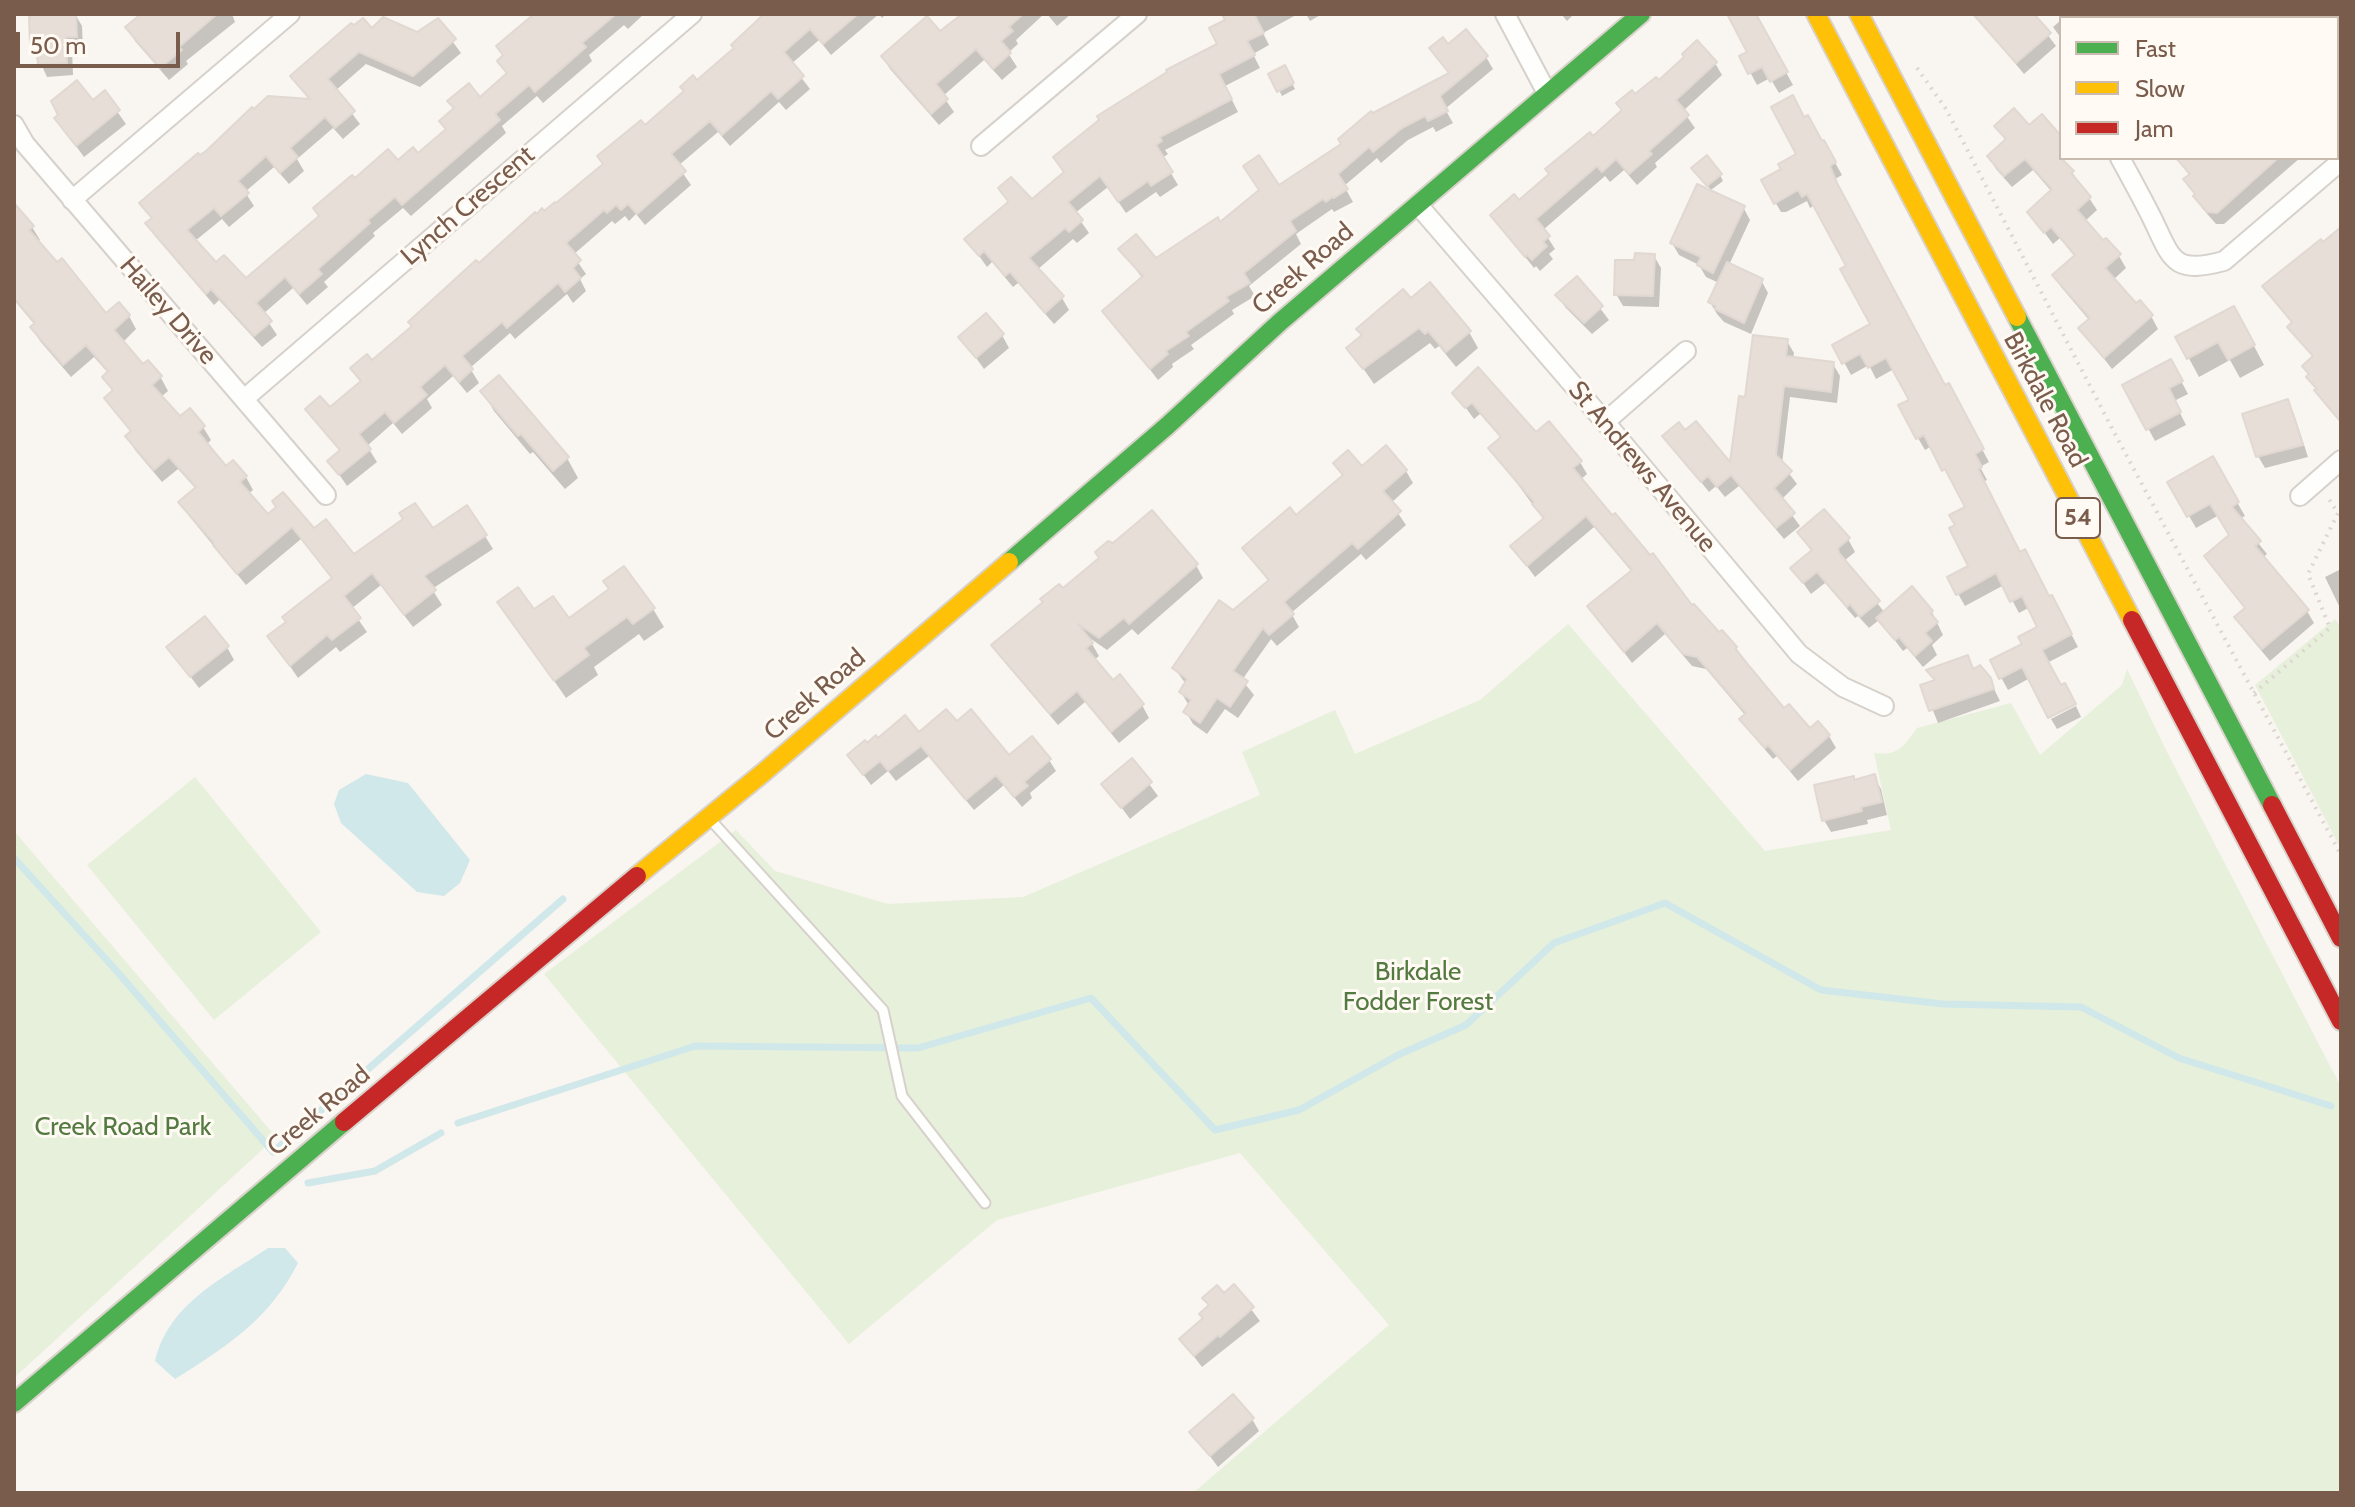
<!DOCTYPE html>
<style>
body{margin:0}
#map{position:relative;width:2355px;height:1507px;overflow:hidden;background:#f9f5f0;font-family:Cabin,sans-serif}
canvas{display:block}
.frame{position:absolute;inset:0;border:16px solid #7a5c4d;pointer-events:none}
.legend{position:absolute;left:2059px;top:16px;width:280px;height:144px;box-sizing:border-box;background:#fffaf3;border:2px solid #cabbb1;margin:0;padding:10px 14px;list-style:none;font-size:24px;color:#7a5c4d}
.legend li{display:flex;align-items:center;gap:16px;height:40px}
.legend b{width:40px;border:2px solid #cabbb1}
.scale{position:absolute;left:16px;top:32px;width:164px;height:36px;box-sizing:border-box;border:4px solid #7a5c4d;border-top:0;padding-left:10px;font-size:24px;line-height:28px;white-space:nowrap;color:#7a5c4d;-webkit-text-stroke:6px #fffaf3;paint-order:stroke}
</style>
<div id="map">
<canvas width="2355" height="1507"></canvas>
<div class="frame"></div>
<ul class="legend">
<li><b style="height:10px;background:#4caf50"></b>Fast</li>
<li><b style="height:10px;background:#ffc107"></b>Slow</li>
<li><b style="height:10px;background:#c62828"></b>Jam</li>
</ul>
<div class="scale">50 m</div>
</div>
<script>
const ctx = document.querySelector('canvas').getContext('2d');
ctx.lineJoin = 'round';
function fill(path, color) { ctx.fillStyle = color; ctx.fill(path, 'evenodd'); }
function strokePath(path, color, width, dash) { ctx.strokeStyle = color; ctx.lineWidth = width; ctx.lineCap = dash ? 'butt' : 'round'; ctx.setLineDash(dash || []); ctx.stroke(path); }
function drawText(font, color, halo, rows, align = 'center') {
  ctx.font = font + ' Cabin,sans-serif'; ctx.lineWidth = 6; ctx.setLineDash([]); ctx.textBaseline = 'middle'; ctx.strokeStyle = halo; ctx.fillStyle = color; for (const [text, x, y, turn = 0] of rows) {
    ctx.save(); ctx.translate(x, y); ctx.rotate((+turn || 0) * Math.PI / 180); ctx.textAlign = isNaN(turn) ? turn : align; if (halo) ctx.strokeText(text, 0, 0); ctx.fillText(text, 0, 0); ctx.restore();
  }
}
const green = new Path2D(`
 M2335 619 2341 627V849L2255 685Z
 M1568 624 1765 851 1891 830 1874 753C1899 756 1903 747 1917 728L2011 703 2040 755 2122 685 2127 669 2166 750 2341 1087V1493H1193L1389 1325 1240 1153 997 1220 849 1344 544 974 736 830 775 871 888 904 1023 897 1260 795 1242 752 1335 710 1355 754 1480 700Z
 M195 777 321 932 214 1020 87 865Z
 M14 831 276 1137 14 1378Z`);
const water = new Path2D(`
 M366 774 408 783 470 860 460 883 444 896 417 892 341 823 334 804 339 790Z
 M268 1248H285L298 1263C269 1320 227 1346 175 1379L155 1361C169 1303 222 1279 268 1248Z`);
const shadow = new Path2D(`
 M75 14 82 26 83 49H72L73 75 47 77 32 44Z
 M144 14H232L235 22 186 61 188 64 169 80 135 41 128 28Z
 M537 14H644L628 29 624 25 589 55 592 61 543 103 537 96 502 126 506 133 411 216 403 208 373 233 375 236 324 282 328 287 307 305 293 288 263 314 277 335 262 347 219 300 214 305 155 236 148 224 153 220 142 204 310 101 293 77 372 30 418 34 436 19 461 53 420 87 366 64 335 91 360 124 343 139 333 128 297 159 304 171 289 184 274 167 245 192 254 206 229 227 222 219 195 241 216 265 246 281 320 217 355 181 418 155 447 131 441 122 455 110 450 101 480 99 508 75 499 61 504 57 498 47Z
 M768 14H886L882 18 879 14 831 55 819 40 791 64 810 89 786 110 779 102 730 146 718 132 678 166 691 185 645 225 636 214 629 221 625 216 615 224 612 221 573 255 586 274 580 279 586 291 573 303 567 294 515 339 510 333 470 368 479 383 467 393 453 376 427 399 432 408 402 434 393 423 367 446 377 462 347 486 330 461 341 452 308 409 329 410 362 383 353 369 372 363 479 266 556 206 736 49Z
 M964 14H1044L1016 40 1018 44 1008 53 1017 67 1002 80 984 60 943 96 954 112 939 125 890 69 883 57 940 34Z
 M1047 14H1071L1057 26Z
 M1227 14H1298L1263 33 1269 45 1253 54 1260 68 1225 86 1238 112 1165 150 1168 154 1162 158 1178 185 1160 197 1156 192 1126 213 1108 187 1075 213 1089 233 1077 243 1073 239 1037 270 1062 298 1069 310 1054 324 1018 283 1013 287 992 262 987 267 967 239 1010 204 1000 188 1032 201 1220 45 1228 21Z
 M1306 14H1322L1310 21Z
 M1561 14H1574L1567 21Z
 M1729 14H1754L1793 85 1779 93 1770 78 1757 85 1742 57 1750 53Z
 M1974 14H2032L2056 46 2024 74Z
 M2190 14H2218L2222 18H2185Z
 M2262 14H2315L2317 16 2265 18Z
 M2061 20V38L2053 27Z
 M2341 39V123L2337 126V42Z
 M1448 47 1486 57 1493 69 1445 109 1453 123 1436 132 1433 127 1408 140 1381 163 1377 158 1344 186 1353 202 1334 212 1332 209 1296 234 1301 244 1249 286 1255 296 1232 310 1234 314 1191 345 1194 349 1172 364 1173 367 1158 380 1105 311 1143 279 1121 250 1156 261 1220 225 1343 145 1372 115 1450 75 1432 49Z
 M1715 63 1722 75 1683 111 1695 128 1655 163 1657 167 1637 185 1624 170 1610 182 1605 176 1543 230 1555 249 1549 254 1553 259 1540 271 1536 266 1534 268 1492 215 1519 202 1623 112 1635 97 1658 83Z
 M1284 68 1295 89 1282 96 1271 75Z
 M104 93 126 124 84 157 56 119 92 102Z
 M1804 119 1822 144 1824 143 1842 175 1835 179 1945 387 1948 386 1989 462 1980 467 1987 480 1983 482 2020 554 2058 609 2078 647 2047 663 2060 688 2074 703 2030 678 2008 690 1992 661 2024 644 2040 628 2030 607 2019 613 2004 585 1965 606 1949 578 1971 567 1957 526 1967 508 1932 446 1925 450 1918 438 1901 406 1911 401 1894 369 1876 379 1869 365 1851 375 1835 346 1872 325 1849 267 1815 205 1810 208 1807 201 1786 212H1781L1763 181 1784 170 1799 155Z
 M1997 126 2028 128 2061 143 2054 151 2072 172 2097 210 2084 222 2119 256 2126 268 2113 280 2136 306 2151 316 2158 329 2112 369 2081 329 2090 321 2061 287 2054 275 2075 257 2060 238 2053 244 2029 212 2052 192 2033 170 2012 187 1996 169 1989 157 2006 142Z
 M2176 158H2300L2224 224H2216L2202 208 2186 180 2190 176Z
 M1697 174 1720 175 1723 181 1711 190Z
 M1743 207 1750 220 1729 265 1761 280 1768 293 1751 334 1724 322 1717 314 1710 302 1719 283 1706 277 1699 265 1679 255 1672 243Z
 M14 211 32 227 40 240 37 242 106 316H129L136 329 122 343 143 367 148 363 161 378 168 391 161 397 180 419 203 427 211 440 206 445 226 469 246 477 253 490 248 494 267 517 314 531 353 557 432 531 485 536 493 549 432 589 442 605 413 627 381 585 351 609 367 632 340 652 336 647 298 678 270 637 333 579 301 539 246 585 189 516 181 503 196 489 178 469 162 482 135 450 127 437 132 433 106 399 113 392 104 377 109 374 94 357 71 377 40 341 32 327 35 325 14 300Z
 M2341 229V423L2324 403 2309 377 2304 366 2314 358 2297 339 2290 327 2293 324 2264 287Z
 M1654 256 1661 268 1659 307 1623 306 1616 294 1636 262Z
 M1577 278 1609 320 1592 334 1565 307 1558 295Z
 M1410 301 1469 332 1478 348 1456 367 1439 346 1435 349 1430 343 1374 384 1349 348Z
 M2244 327 2264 365 2240 378 2230 360 2199 377 2178 338Z
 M1002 335 1009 348 984 369 961 337Z
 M1787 341 1794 353 1793 359 1833 364 1840 376 1837 403 1790 397 1782 464 1797 484 1781 500 1800 526 1784 539 1739 486 1725 497 1716 486 1709 492 1665 437 1732 467 1747 399Z
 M2171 362 2188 394 2174 401 2186 425 2155 441 2125 386Z
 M499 378 567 458 578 478 565 489 533 452 530 454 494 411 483 392Z
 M1455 393 1580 462 1587 474 1580 480 1692 608 1736 648 1784 711 1810 731 1829 736 1836 748 1798 781 1777 756 1773 759 1749 731 1742 719 1746 716 1706 669 1692 666 1665 634 1632 663 1590 607 1632 572 1594 527 1535 577 1513 547 1544 520 1491 448 1502 439 1480 414 1474 419Z
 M2287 401 2294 414 2308 457 2265 468 2258 456Z
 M2212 459 2245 516 2239 519 2267 554 2262 558 2307 611 2314 623 2270 661 2244 630 2237 617 2246 610 2207 557 2232 536 2219 515 2196 528 2170 483Z
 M1335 464 1362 469 1406 471 1413 483 1391 503 1406 525 1366 560 1361 554 1291 613 1299 627 1277 646 1271 639 1242 680 1254 695 1238 718 1225 709 1207 734 1193 724 1186 712 1188 704 1181 692 1186 684 1174 668 1269 582 1244 548 1296 518 1343 477Z
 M1799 533 1848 539 1855 552 1844 561 1885 613 1932 612 1943 635 1932 645 1937 655 1923 667 1907 648 1903 651 1879 620 1869 628 1858 616 1855 618 1825 583 1811 594 1793 569 1812 552Z
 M1196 565 1203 578 1138 635 1132 629 1107 650 1088 637 1099 656 1094 660 1112 682 1142 705 1149 718 1119 743 1085 702 1058 725 1001 658 994 646 1063 591Z
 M2339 570 2341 574V610L2325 577Z
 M500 603 569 621 653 609 664 627 644 641 639 634 594 667 598 675 566 698Z
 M227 647 234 660 199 688 169 648Z
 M1968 658 1975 670 1989 679 2000 701 1938 723 1923 686 1935 681 1929 671Z
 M2076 706 2081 717 2057 729 2051 719Z
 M957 724 1009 758 1049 760 1056 771 1030 793 1032 798 1022 807 1004 785 974 810 929 756 896 781 888 771 871 785 849 755 867 745 919 735Z
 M1132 761 1158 796 1130 819 1104 784Z
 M1874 777 1881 789 1887 815 1867 820 1868 824 1831 832 1824 820 1855 782Z
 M1234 1287 1260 1321 1202 1367 1181 1340 1205 1319 1210 1307 1205 1298 1224 1296Z
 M1252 1419 1259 1431 1218 1467 1192 1432Z`);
const stream = new Path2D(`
 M14 858 114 968 273 1152 563 899
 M458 1123 695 1046 918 1048 1091 998 1215 1130 1299 1110 1398 1055 1466 1025 1554 943 1665 903 1821 990 1943 1004 2081 1007 2179 1058 2331 1106
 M308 1183 375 1171 441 1133`);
const building = new Path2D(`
 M40 14H76L77 37H66L67 63 38 65 36 44 30 45 29 16Z
 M141 14H217L179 47 182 50 160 68 125 27Z
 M534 14H616L582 43 586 47 535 92 529 85 495 114 500 120 402 205 395 197 368 220 370 223 318 269 322 274 299 294 285 277 256 303 272 321 254 336 211 289 206 294 145 223 152 218 139 203 198 153 200 155 206 151 252 107 254 109 268 96 310 99 290 76 351 23 354 25 363 18 372 28 383 17 417 32 438 18 456 39 413 76 359 52 328 79 355 111 335 128 325 117 290 148 298 157 280 173 266 156 238 181 249 193 221 216 214 208 187 230 216 262 224 255 246 278 319 216 313 208 352 175 355 178 388 149 398 160 413 147 418 153 446 129 439 121 454 108 447 101 469 83 480 97 507 73 497 61 503 55 496 46Z
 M764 14H858L823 44 810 29 784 52 804 76 778 99 771 91 722 135 710 121 671 154 686 171 637 214 628 204 621 210 616 205 607 213 604 210 566 243 581 260 573 268 581 278 565 292 558 283 507 328 502 322 462 356 473 369 459 382 445 365 420 387 427 395 394 423 385 412 359 434 371 449 339 475 327 461 340 450 305 409 320 396 330 407 361 381 350 368 367 354 372 360 412 326 408 322 476 260 479 263 535 212 537 214 542 208 544 211 555 202 556 203 603 164 597 156 641 120 645 125 684 91 680 87 693 75 697 80 734 48 731 45Z
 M962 14H1023L1009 27 1013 31 1001 41 1011 53 993 69 976 49 936 84 948 99 931 114 881 56 927 16 940 31Z
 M1222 14H1254L1264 33 1247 41 1255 55 1219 74 1232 99 1160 137 1162 141 1156 145 1173 172 1151 186 1148 181 1118 202 1100 176 1068 202 1083 220 1069 232 1065 228 1029 258 1064 296 1045 313 1010 272 1005 276 984 251 979 256 964 239 1007 203 1008 201 998 188 1011 177 1032 199 1064 172 1053 157 1099 120 1097 116 1167 72 1166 70 1217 44 1209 28 1225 20Z
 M1727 14H1756L1788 72 1770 82 1762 67 1748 74 1739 56 1747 52Z
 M1973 14H2034L2051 33 2016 63Z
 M1466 29 1488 56 1440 96 1448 111 1428 121 1425 116 1402 128 1373 152 1369 147 1338 174 1348 189 1334 198 1332 197 1326 202 1323 199 1290 221 1296 231 1244 273 1250 283 1226 297 1229 301 1186 332 1189 336 1166 351 1168 354 1150 369 1102 311 1143 276 1118 249 1136 234 1156 258 1218 217 1220 222 1259 190 1243 166 1259 155 1279 185 1341 144 1338 139 1371 111 1373 113 1449 73 1429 48 1443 37 1448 44Z
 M1697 40 1717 62 1676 100 1689 115 1649 151 1652 154 1629 174 1616 159 1602 172 1597 166 1536 219 1550 236 1543 242 1547 246 1532 260 1527 255 1525 257 1490 215 1514 194 1519 200 1549 174 1545 169 1590 132 1593 136 1622 110 1616 103 1632 90 1635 94 1656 77 1659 80 1684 57 1682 54Z
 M1285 65 1294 83 1277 92 1268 74Z
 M77 80 93 100 105 90 120 110 76 146 54 118 58 115 51 101Z
 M1793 95 1804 117 1808 115 1822 141 1824 140 1836 162 1830 166 1837 183 1945 385 1949 383 1984 449 1975 454 1982 467 1978 469 2020 552 2025 549 2049 596 2052 595 2072 634 2042 650 2061 685 2065 683 2076 704 2048 718 2022 667 1999 679 1990 660 2022 644 2018 637 2037 627 2022 596 2010 602 1996 573 1956 595 1947 577 1968 566 1949 528 1955 525 1949 515 1965 507 1945 469 1942 471 1924 435 1916 439 1898 405 1909 400 1886 358 1868 368 1860 354 1842 364 1832 345 1870 324 1840 269 1846 266 1807 194 1802 197 1798 190 1774 204 1761 180 1781 169 1778 164 1796 154 1771 107Z
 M2014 108 2029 125 2042 114 2061 136V158L2074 171 2071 173 2091 197 2077 210 2103 240 2106 238 2121 254 2105 268 2136 303 2140 300 2153 315 2104 358 2078 328 2090 318 2052 275 2075 255 2051 227 2044 233 2027 212 2052 189 2025 159 2004 176 1987 156 2006 139 1994 126Z
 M1707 155 1722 174 1707 186 1691 168Z
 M2176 158H2278L2217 213 2207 212 2193 196 2195 194 2183 179 2190 174Z
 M1697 184 1745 206 1713 273 1697 265 1701 257 1670 243Z
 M14 203 34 226 29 230 57 262 62 258 106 313 119 302 130 315 114 330 143 364 148 360 162 376 152 385 180 416 190 408 205 426 198 432 226 466 233 460 247 476 240 482 268 514 276 507 272 501 283 492 314 528 326 519 354 554 403 519 399 513 415 503 433 528 467 505 487 535 424 576 436 590 404 615 372 573 344 596 361 618 332 640 327 635 290 666 267 636 286 622 282 617 332 578 292 527 237 574 213 545 214 543 178 502 196 487 169 457 154 470 125 436 131 431 104 398 113 390 102 377 108 371 86 345 63 365 30 327 35 323 14 298Z
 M2341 227V422L2314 390 2317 389 2306 377 2309 374 2302 366 2313 356 2287 327 2292 322 2262 286 2321 239 2323 242Z
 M1635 253 1655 254 1653 296 1614 295 1615 260H1634Z
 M1727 262 1763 279 1744 323 1715 309 1716 306 1708 302Z
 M1577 276 1603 306 1584 323 1555 295Z
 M1430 282 1471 331 1446 352 1428 331 1425 334 1419 328 1363 369 1346 348 1362 335 1356 329 1403 289 1411 298Z
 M2234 306 2255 345 2228 360 2218 342 2187 359 2175 337Z
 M986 313 1004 334 976 358 958 337Z
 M1753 335 1788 339 1786 356 1834 362 1831 392 1784 386 1776 455 1792 471 1774 488 1795 513 1776 528 1731 475 1717 487 1708 476 1701 482 1662 436 1679 422 1685 430 1696 421 1730 462 1739 396 1745 397Z
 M2171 359 2183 381 2169 388 2181 412 2146 430 2122 385Z
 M1478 367 1536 432 1549 421 1582 461 1573 468 1612 515 1615 513 1650 555 1653 553 1692 605 1694 604 1719 632 1722 630 1737 647 1735 649 1784 708 1789 704 1810 728 1818 721 1830 735 1790 770 1768 745 1765 748 1739 719 1746 713 1697 657 1683 654 1657 623 1624 652 1587 606 1632 570 1586 516 1527 566 1510 546 1544 518 1532 504 1534 502 1488 448 1501 437 1472 403 1465 408 1452 393Z
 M499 375 569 457 553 471 521 434 518 436 480 391Z
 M2288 399 2303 445 2256 457 2242 414Z
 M1386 445 1407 470 1383 491 1401 511 1358 549 1352 543 1284 602 1294 614 1269 635 1263 628 1233 671 1248 681 1230 707 1217 698 1200 723 1183 712 1191 700 1179 692 1187 679 1172 668 1219 600 1233 610 1269 580 1242 548 1290 507 1296 515 1343 475 1333 463 1348 450 1362 466Z
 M2213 456 2239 502 2232 507 2261 541 2255 546 2309 610 2262 649 2234 617 2245 608 2204 556 2229 535 2210 504 2187 517 2167 482Z
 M1824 509 1850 538 1838 548 1839 553 1880 601 1860 617 1850 604 1847 607 1817 572 1803 583 1790 568 1812 550 1797 532Z
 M1152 510 1198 564 1129 624 1124 618 1099 638 1078 624 1093 643 1086 648 1113 680 1120 674 1144 704 1111 732 1077 691 1050 714 991 645 1043 602 1040 599 1059 584 1063 588 1099 558 1095 552 1108 541 1113 543Z
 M624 566 655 608 633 624 627 617 584 648 589 655 554 681 497 602 518 587 534 609 553 596 569 618 609 589 603 581Z
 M1912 586 1933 611 1930 613 1938 622 1925 633 1932 641 1915 656 1899 637 1895 640 1876 618Z
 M205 616 229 646 190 677 166 647Z
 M1968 655 1973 669 1980 665 1991 678 1994 689 1929 711 1920 685 1935 680 1926 670Z
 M946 709 957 721 971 709 1009 755 1032 736 1051 759 1024 782 1028 786 1014 797 996 775 966 800 921 746 888 771 880 761 863 775 847 755 865 740 867 743 876 735 878 738 905 715 919 732Z
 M1132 758 1152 782 1121 808 1101 784Z
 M1875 774 1882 802 1861 807 1862 811 1822 821 1814 785 1854 776V780Z
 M1234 1284 1254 1307 1220 1337 1218 1335 1194 1356 1179 1339 1203 1318 1199 1314 1209 1305 1202 1298 1217 1285 1224 1293Z
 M1233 1394 1254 1418 1210 1456 1189 1432Z`);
const path = new Path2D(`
 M1917 68 1946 109 2115 434 2341 855
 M2254 693 2330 628 2308 574 2338 513 2327 496`);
const lane = new Path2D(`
 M709 818 883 1010 902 1096 985 1203`);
const street = new Path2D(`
 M1505 14 1547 93
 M2111 18 2115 14
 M14 125 25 144 326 495
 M981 146 1137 14
 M2120 158C2131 178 2142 198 2152 218 2172 259 2172 275 2224 261L2341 161
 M72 200 290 14
 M1418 205 1605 422 1799 654 1843 687 1884 706
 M244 399 692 14
 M1605 422 1686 351
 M2300 496 2341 460`);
const fast = new Path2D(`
 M2017 317 2272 805
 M1009 562 1167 426 1280 322 1641 14
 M14 1403 344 1122`);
const slow = new Path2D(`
 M1816 14 2132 620
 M1859 14 2017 317
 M637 876 764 772 1009 562`);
const jam = new Path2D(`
 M2132 620 2341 1021
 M2272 805 2341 938
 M344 1122 637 876`);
const shields = [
 [2078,518,44]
];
const shieldNames = [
 ["54",2078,518]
];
const streetNames = [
 ["Lynch Crescent",468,206,-41],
 ["Creek Road",1303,269,-41],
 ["Hailey Drive",168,311,49],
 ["Birkdale Road",2045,400,62],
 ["St Andrews Avenue",1642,467,50],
 ["Creek Road",815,695,-41],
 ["Creek Road",319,1111,-40]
];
const parkNames = [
 ["Birkdale",1418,972],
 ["Fodder Forest",1418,1002],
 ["Creek Road Park",123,1127]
];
fill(green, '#e7f0db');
fill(water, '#d0e8ea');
fill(shadow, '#0003');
strokePath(stream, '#d0e8ea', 7);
fill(building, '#e6ded7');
strokePath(building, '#e2d8d2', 2);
strokePath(lane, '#d7d1cb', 13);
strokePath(street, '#d7d1cb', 22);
strokePath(fast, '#d9d2cb', 22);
strokePath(slow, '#d9d2cb', 22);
strokePath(jam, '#d9d2cb', 22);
strokePath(path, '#dcd5d0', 4, [2, 6]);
strokePath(lane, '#fefefd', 9);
strokePath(street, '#fefefd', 18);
strokePath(fast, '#4caf50', 18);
strokePath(slow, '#ffc107', 18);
strokePath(jam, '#c62828', 18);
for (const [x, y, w] of shields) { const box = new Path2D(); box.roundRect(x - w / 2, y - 20, w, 40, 6); ctx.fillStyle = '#fffaf3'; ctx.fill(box); strokePath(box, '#7a5c4d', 2); }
drawText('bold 24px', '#7a5c4d', null, shieldNames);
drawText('26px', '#7a5c4d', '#fffaf3', streetNames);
drawText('26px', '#537a41', '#fffaf3', parkNames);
</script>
